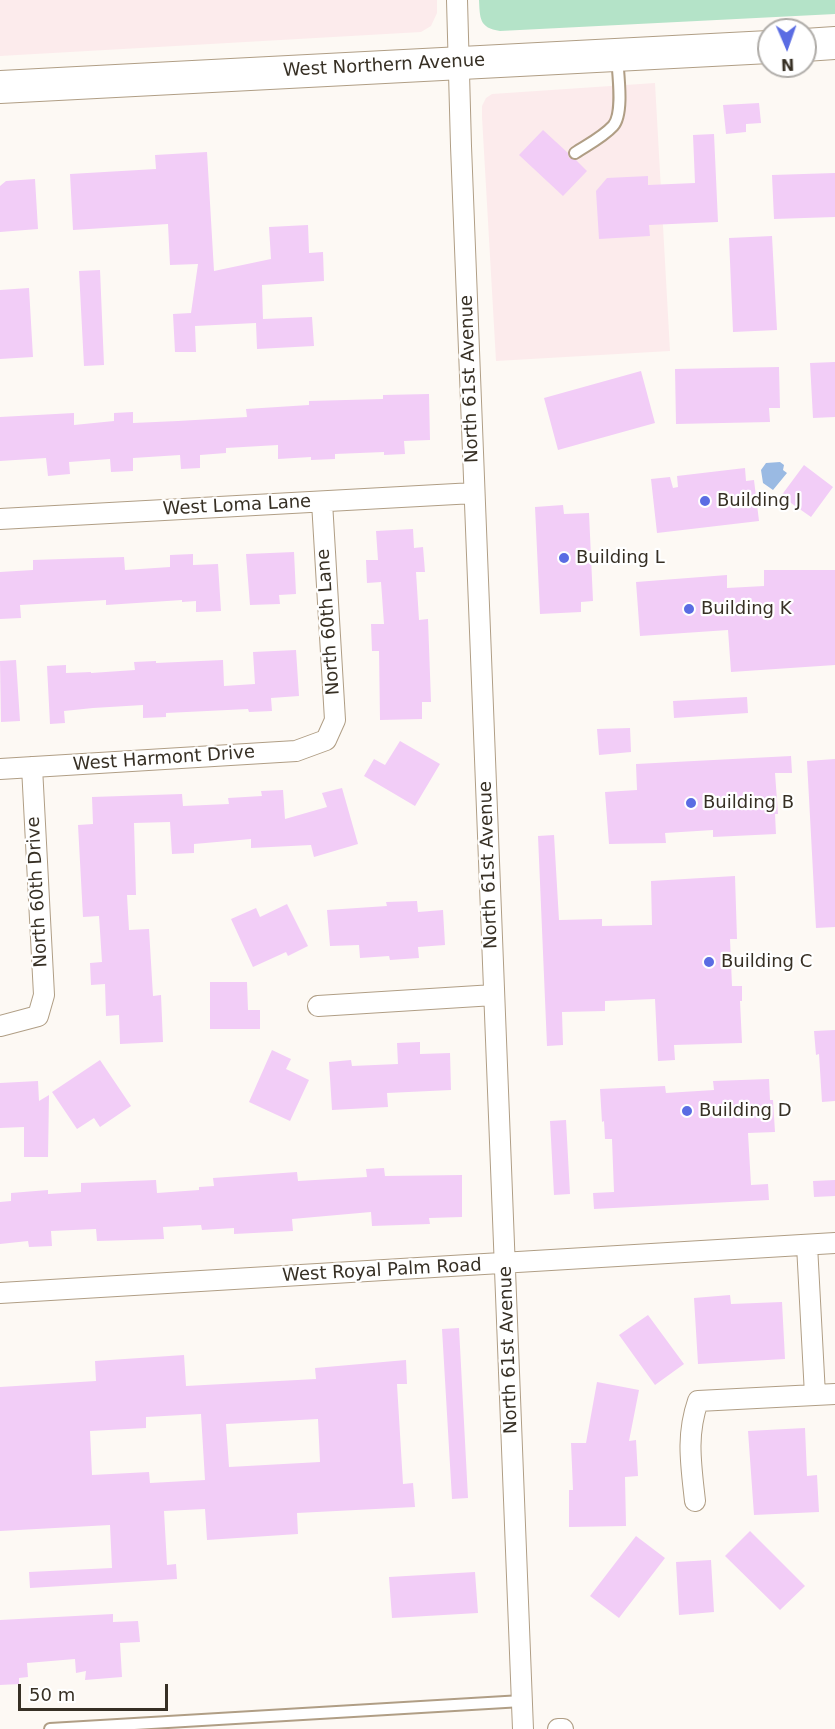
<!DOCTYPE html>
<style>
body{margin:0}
#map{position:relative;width:835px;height:1729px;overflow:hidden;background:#fdf9f4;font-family:"DejaVu Sans",sans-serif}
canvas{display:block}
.north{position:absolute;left:757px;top:18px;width:60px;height:60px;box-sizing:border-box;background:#fff;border:2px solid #afaca8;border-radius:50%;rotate:178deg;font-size:16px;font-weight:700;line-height:24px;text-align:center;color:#373025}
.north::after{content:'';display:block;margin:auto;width:21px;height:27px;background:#5a6ce3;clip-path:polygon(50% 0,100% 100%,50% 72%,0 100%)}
.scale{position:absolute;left:18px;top:1684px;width:150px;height:27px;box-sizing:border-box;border:3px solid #373025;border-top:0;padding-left:8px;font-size:18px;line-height:21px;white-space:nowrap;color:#373025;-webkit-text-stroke:4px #fff;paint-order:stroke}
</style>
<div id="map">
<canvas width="835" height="1729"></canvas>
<div class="north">N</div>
<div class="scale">50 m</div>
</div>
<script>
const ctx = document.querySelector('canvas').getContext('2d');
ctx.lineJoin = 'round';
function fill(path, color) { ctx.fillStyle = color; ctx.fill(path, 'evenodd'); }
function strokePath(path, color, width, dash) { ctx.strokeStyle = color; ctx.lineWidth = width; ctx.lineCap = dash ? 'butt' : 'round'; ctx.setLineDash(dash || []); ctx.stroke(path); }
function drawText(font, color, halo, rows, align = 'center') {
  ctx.font = font + ' "DejaVu Sans",sans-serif'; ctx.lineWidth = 4.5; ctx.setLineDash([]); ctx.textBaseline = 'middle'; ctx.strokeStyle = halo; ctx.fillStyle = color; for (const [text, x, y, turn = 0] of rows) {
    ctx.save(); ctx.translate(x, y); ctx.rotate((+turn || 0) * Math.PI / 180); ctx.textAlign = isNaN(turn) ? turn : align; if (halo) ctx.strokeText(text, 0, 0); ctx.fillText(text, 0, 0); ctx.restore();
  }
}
const commercial = new Path2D(`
 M0 0H437V13L431 26 421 32 0 56Z
 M655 83 670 351 496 361 482 117V106L486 98 492 94Z`);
const green = new Path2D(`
 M479 0H835V14L500 31C479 28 480 18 479 0Z`);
const water = new Path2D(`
 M780 462 784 465 783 470 787 473 773 490 763 483 761 470 766 463Z`);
const building = new Path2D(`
 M759 103 761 123 746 124V132L726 134 723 105Z
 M543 130 568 153 569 158 576 160 587 171 563 196 519 155Z
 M714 134 718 222 649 225 650 236 599 239 596 191 607 178 648 176V185L695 183 693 135Z
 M207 152 214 271 271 259 269 227 308 225 309 253 323 252 324 281 262 285 263 319 312 317 314 346 257 349 256 323 195 326 196 352H175L173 314 191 313 198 264 170 265 168 224 73 230 70 174 156 169 155 155Z
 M835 173V217L774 219 772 175Z
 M35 179 38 229 0 232V186L6 181Z
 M772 236 777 330 733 332 729 238Z
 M100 270 104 365 84 366 79 271Z
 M29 288 33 357 0 359V290Z
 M835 362V417L813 418 810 363Z
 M779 367 780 408H769L770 422 676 424 675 369Z
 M641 371 655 423 558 450 544 398Z
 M429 394 430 440 404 441 405 454 384 455V452L335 454V459L311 460V457L278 459V445L226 448V453L200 455V468L181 469 180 455 133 458V471L111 472 110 459 69 462 70 474 48 476 46 458 0 461V417L74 413V425L114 421V413L133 412V423L178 421 247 417 246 409 309 405V401L383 399V395Z
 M804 465 833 487 811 517 781 496Z
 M745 468 746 481 754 480 759 521 657 533 651 479 670 477 673 488 678 487 677 476Z
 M563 505 564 514 589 513 593 601 581 602V612L540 614 535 507Z
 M413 529 414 548 423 547 425 572H416L419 620 428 619 431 702H422V719L380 720 379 651H372L371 624H384L381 582 367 583 366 560H378L376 531Z
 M294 552 296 594 279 595 280 604 250 605 246 554Z
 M193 554V565L218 564 221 611 196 612V601L182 602V600L106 605V600L20 605 21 618 0 619V572L33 570V560L124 557 125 570 170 567V555Z
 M764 570H835V665L731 672 728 630 640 636 636 582 727 575V588L764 586Z
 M296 650 299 696 271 698 272 711 249 712 248 709 166 713V717L143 718V705L93 708 64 711 65 723 50 724 47 666 66 665V673L91 672V673L135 670 134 662 156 661V663L223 660 224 686 255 684 253 652Z
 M16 660 20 721 1 722 0 661Z
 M747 697 748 713 674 718 673 701Z
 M630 728 631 752 599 755 597 729Z
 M400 741 440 764 415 806 364 776 374 759 385 765Z
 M791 756 792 773H775L778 814H775L776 834 713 837V830L665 833 666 843 609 844 605 792 637 790 636 764Z
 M835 759V927L816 928 807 761Z
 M342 788 358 844 314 857 311 845 251 848V839L194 844V853L172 854 170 822 134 823 136 895H127L129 930 149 929 153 996 161 995 163 1042 120 1044 119 1015 106 1016 105 984 91 985 90 963 102 962 99 916 83 917 78 825 93 824 92 797 182 794 183 806 229 804 228 798 262 796 261 791 283 790 285 819 327 807 322 793Z
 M554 835 559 920 602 919V926L652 925 651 881 735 876 737 939H730L732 986H742V1001H740L742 1043 674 1045 675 1060 658 1061 655 999 605 1001V1011L562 1012 563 1045 547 1046 538 836Z
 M417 901 418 912 443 910 445 945 418 947 419 958 390 960 389 956 360 958 359 945 330 946 327 910 387 906 386 902Z
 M287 904 308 946 288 956 286 952 253 967 231 919 256 908 260 917Z
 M210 982H247L248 1010H260V1029H210Z
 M835 1030V1101L822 1102 819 1054 816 1055 814 1031Z
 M420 1042V1054L450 1053 451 1090 387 1093 388 1107 332 1110 329 1062 351 1060 352 1066 398 1064 397 1043Z
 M272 1050 291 1059 286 1069 309 1080 290 1121 249 1102Z
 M100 1060 131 1106 100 1127 94 1118 77 1129 52 1092Z
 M769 1079 770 1100H773L775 1132 748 1133 751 1185 768 1184 769 1200 594 1209 593 1193 614 1192 612 1139H605L604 1121 602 1122 600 1089 665 1086 666 1093 714 1090 713 1081Z
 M38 1081 39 1101 49 1095 48 1157H24V1127L0 1128V1083Z
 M566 1120 570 1194 554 1195 550 1121Z
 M384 1168 385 1176 462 1175V1217L429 1218 430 1224 372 1226 371 1212 292 1219 293 1231 234 1234V1228L202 1230 201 1225 163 1227 164 1239 97 1241 96 1229 51 1231 52 1246 29 1247 28 1241 0 1244V1202L11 1201V1193L48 1190V1194L81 1192V1183L156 1180 157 1193 199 1190V1187L214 1186 213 1178 297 1172 298 1181 367 1177 366 1169Z
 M835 1180V1196L814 1197 813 1181Z
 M730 1295 731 1304 782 1302 785 1359 698 1364 694 1298Z
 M648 1315 684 1364 655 1385 619 1335Z
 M459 1328 468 1498 452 1499 442 1329Z
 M184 1355 186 1386 316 1379 315 1368 406 1360 407 1384H397L403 1484 413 1483 415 1507 297 1513 298 1534 207 1540 205 1509 164 1511 167 1565 176 1564 177 1579 30 1588 29 1572 112 1568 110 1525 0 1531V1387L96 1381 95 1361ZM201 1414 205 1480 150 1483 149 1472 92 1475 90 1431 146 1428V1417ZM318 1419 320 1462 229 1467 226 1424Z
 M597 1382 639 1390 629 1441 636 1440 638 1476 625 1477 626 1526 569 1527V1490H573L571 1443H586Z
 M805 1428 807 1476 817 1475 819 1512 754 1515 748 1431Z
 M750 1531 805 1586 780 1610 725 1556Z
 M636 1536 665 1558 619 1618 590 1596Z
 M711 1560 714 1612 679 1615 676 1562Z
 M475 1572 478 1613 392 1618 389 1577Z
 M113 1614V1622L138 1621 140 1642 120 1643 122 1677 85 1680 86 1671 76 1673 75 1659 27 1663 28 1677 19 1678V1684L0 1685V1620Z`);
const lane = new Path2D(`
 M575 153C587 145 603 137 613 126 624 114 618 74 617 57
 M50 1729 522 1701`);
const street = new Path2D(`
 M457 0 461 146 523 1729
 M0 519 474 493
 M0 769 296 751 326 740 335 720 322 502
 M318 1006 494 995
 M0 1026 38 1016 44 995 32 767
 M807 1245 815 1395
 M0 1293 835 1243
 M695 1501C691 1464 686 1436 698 1401L835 1394
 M558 1729H563`);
const primary = new Path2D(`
 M805 45 835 43
 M0 87 769 47`);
const markers = [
 [705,501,6,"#5a6ce3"],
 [564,558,6,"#5a6ce3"],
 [689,609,6,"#5a6ce3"],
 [691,803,6,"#5a6ce3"],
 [709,962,6,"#5a6ce3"],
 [687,1111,6,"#5a6ce3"]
];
const streetNames = [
 ["West Northern Avenue",384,66,-3],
 ["North 61st Avenue",470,379,-92],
 ["West Loma Lane",237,506,-3],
 ["North 60th Lane",329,622,-94],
 ["West Harmont Drive",164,759,-4],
 ["North 61st Avenue",489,865,-92],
 ["North 60th Drive",38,892,-93],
 ["West Royal Palm Road",382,1271,-3],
 ["North 61st Avenue",509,1350,-92]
];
const poiNames = [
 ["Building J",717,501],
 ["Building L",576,558],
 ["Building K",701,609],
 ["Building B",703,803],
 ["Building C",721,962],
 ["Building D",699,1111]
];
fill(commercial, '#fcebec');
fill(green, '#b4e3c8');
fill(water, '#9abae3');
fill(building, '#f2cdf7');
strokePath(lane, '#b09e85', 14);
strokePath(street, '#b09e85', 22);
strokePath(primary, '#b09e85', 34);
strokePath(lane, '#fff', 10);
strokePath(street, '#fff', 20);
strokePath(primary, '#fff', 32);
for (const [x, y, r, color] of markers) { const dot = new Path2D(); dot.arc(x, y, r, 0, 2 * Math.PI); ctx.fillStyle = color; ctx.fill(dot); strokePath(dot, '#fff', 2); }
drawText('18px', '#373025', '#fff', streetNames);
drawText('18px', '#373025', '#fff', poiNames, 'left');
</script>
